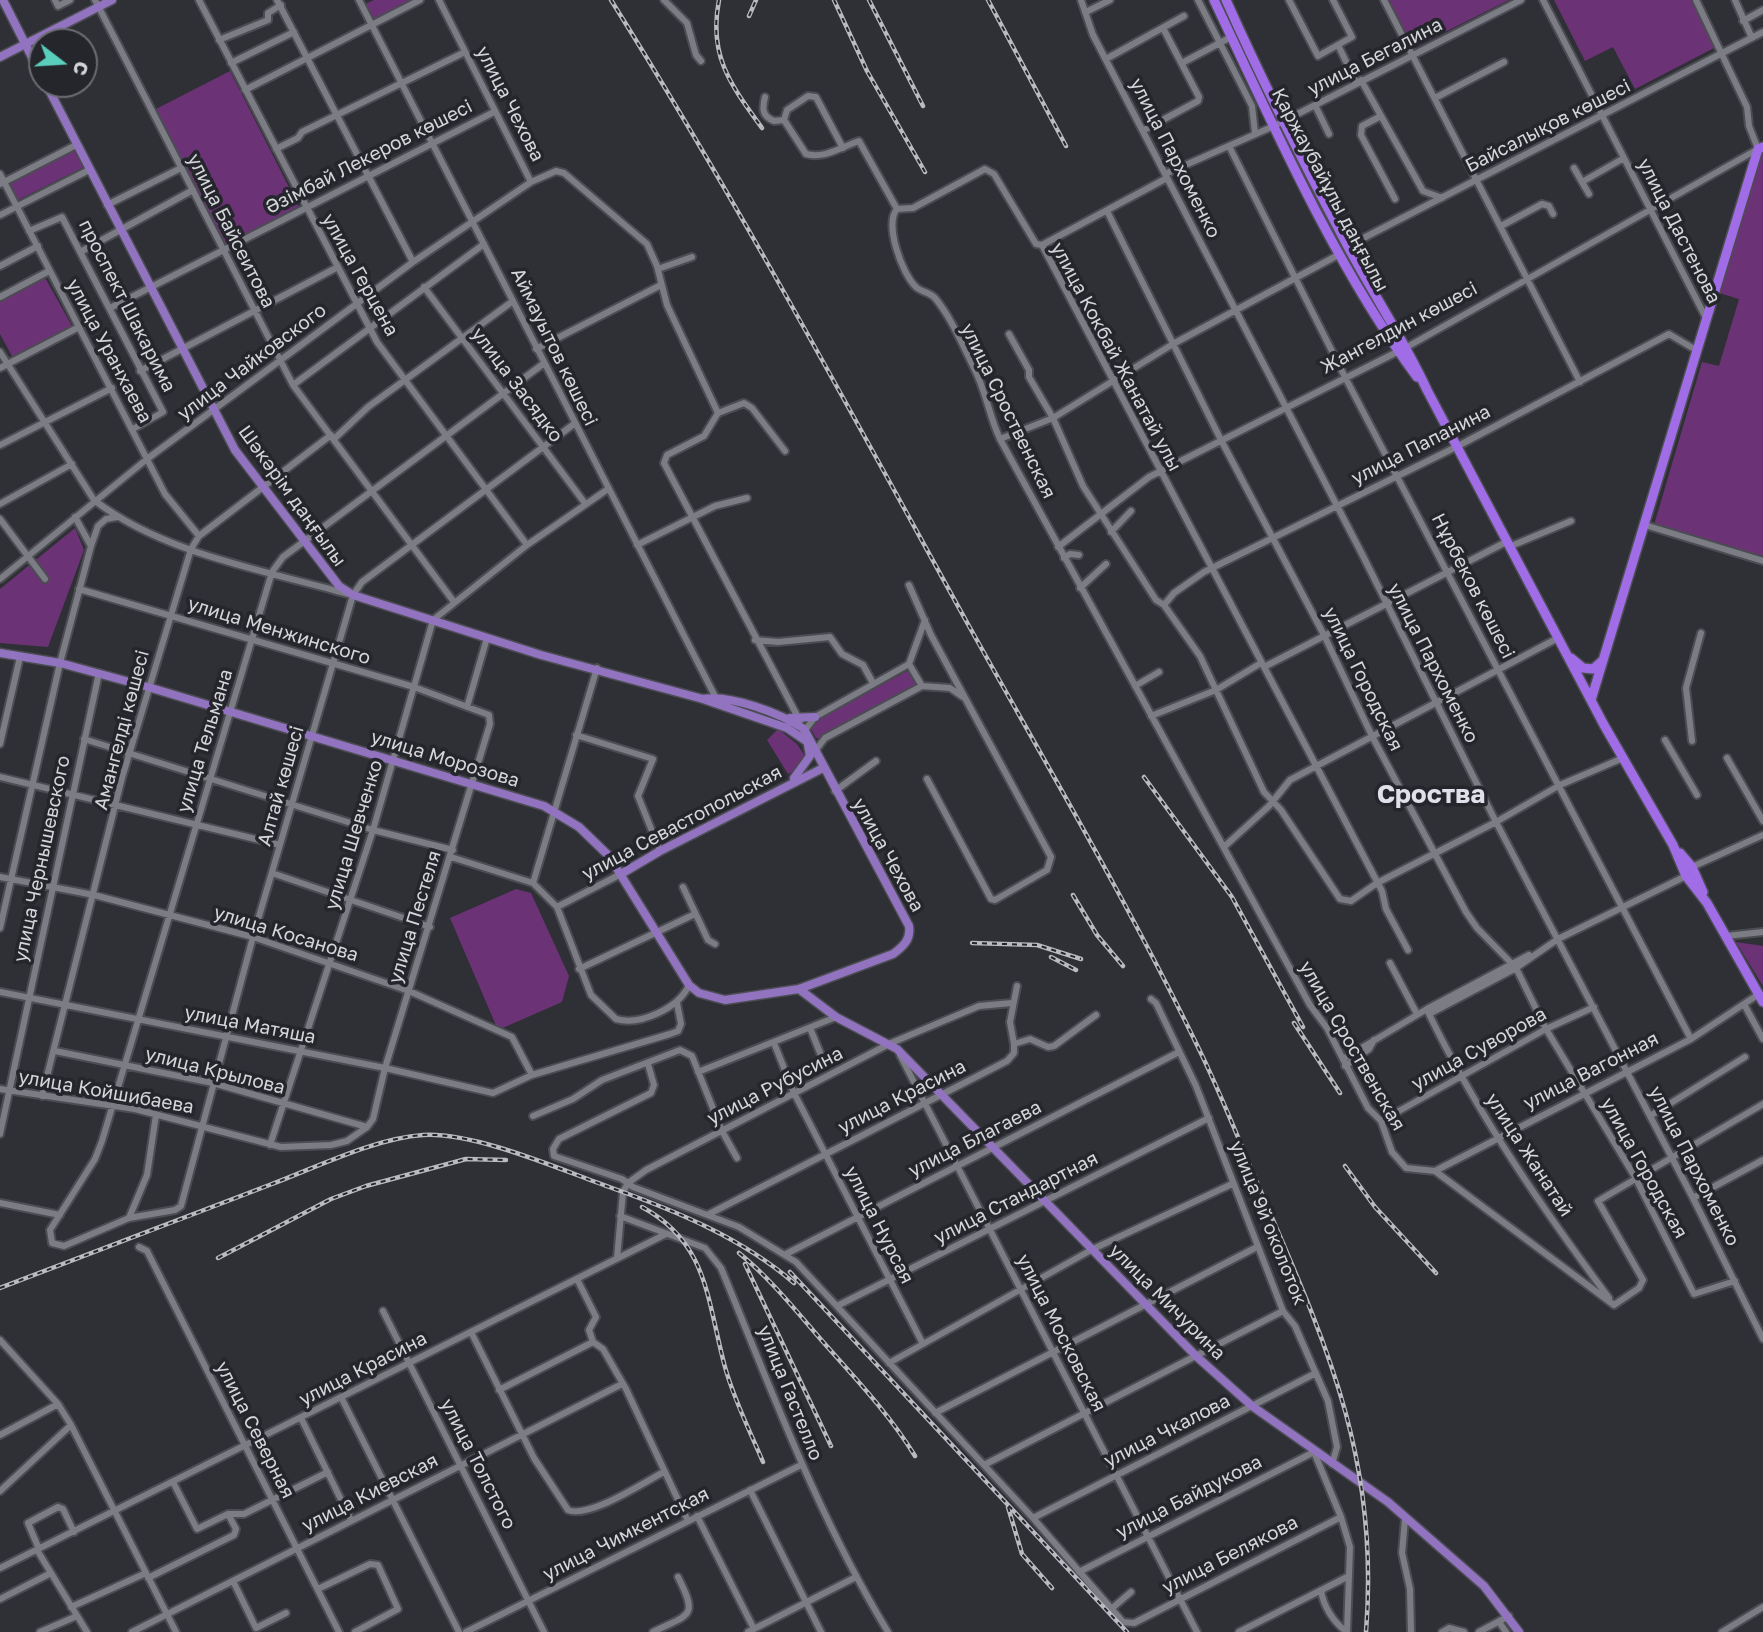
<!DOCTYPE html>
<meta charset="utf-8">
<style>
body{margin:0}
#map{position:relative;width:1763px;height:1632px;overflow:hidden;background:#2f2f36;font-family:"Golos Text",sans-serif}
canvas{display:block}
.north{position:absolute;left:28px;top:28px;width:70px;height:70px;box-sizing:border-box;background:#25252c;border:2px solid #6b6c72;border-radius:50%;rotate:107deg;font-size:19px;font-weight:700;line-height:28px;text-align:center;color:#d5d6da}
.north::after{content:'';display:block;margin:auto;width:24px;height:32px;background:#5acebd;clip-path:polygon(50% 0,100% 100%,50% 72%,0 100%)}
</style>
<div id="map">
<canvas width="1763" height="1632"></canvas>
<div class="north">С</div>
</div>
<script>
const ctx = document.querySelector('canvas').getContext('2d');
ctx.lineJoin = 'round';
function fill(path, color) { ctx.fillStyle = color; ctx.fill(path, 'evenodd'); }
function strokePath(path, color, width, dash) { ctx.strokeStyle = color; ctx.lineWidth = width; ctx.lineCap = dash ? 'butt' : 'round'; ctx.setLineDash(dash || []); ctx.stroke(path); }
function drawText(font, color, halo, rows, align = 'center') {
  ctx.font = font + ' "Golos Text",sans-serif'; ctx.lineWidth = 7; ctx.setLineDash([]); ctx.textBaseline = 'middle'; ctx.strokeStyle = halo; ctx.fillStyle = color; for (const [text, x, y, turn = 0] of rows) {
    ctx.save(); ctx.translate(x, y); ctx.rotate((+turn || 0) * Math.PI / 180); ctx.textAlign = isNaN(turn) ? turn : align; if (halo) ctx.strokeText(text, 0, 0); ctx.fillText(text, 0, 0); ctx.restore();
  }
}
const green = new Path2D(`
 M374 0H412L373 20 365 4Z
 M1389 0H1509L1413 48Z
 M1554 0H1691L1716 47 1635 89 1613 47 1585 61Z
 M230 71 300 209 226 247 156 109Z
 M76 150 84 167 16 201 8 184Z
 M1763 151V556L1654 525 1702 362 1719 366 1739 299 1716 292 1760 152Z
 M43 274 72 326 13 358 0 334V298Z
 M75 528 84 550 48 647 0 643V589Z
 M907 671 912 674 917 683 914 689 823 738H816L810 727 813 722Z
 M778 729 797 744 809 762 788 774 767 740Z
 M516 889 531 893 569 976 562 1002 498 1030 450 918Z
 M1736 942 1763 946V986Z`);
const minor = new Path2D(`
 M55 0 58 6 70 0
 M95 0 293 385 454 602
 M199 0 377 342 527 545
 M277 0 413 262
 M359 0 717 700
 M439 0 531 182
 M664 0 687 23 696 55 701 61
 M1081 0 1093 35 1362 554 1496 822 1693 1198 1763 1339
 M1198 0 1252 106 1255 133
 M1289 0 1318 56 1352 37 1333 0
 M1384 0 1580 382
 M1543 0 1706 318
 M1735 0 1752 38
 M1086 12 1110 0
 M1743 21 1763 10
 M219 40 268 20V13L281 5
 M1338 45 1356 82
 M1106 59 1184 16
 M231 63 294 32
 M1182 63 1231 37
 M1361 80 1423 191 1442 198
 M245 90 420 0
 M765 97C762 109 762 116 774 121L784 120
 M1435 98 1504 62
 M1315 105 1329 134
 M1379 117 1362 126 1361 135 1395 199
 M1144 130 1198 101 1199 97 1163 28
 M1229 146 1346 379 1691 1039
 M843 148 816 97 808 96 787 110 784 120 806 154C825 159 841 147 859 141L897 209 913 208 985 169 994 174 1036 244 1042 245 1382 891 1386 909 1408 950
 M276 149 298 138 302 132 465 52
 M1574 168 1582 182
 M0 174 165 494 199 536
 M1165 174 1274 126 1521 0
 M0 184 76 145
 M1589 194 1582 182 1624 158
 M107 205 181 168
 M897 209C884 224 902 274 916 287 921 292 930 292 935 298 951 317 963 346 974 368 986 391 989 416 1000 439L1310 1005 1327 1028 1368 1108 1381 1121 1392 1152 1406 1168 1435 1171 1614 1305
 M1107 211 1221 440 1324 635 1373 738 1466 912 1477 928 1516 968 1546 1029 1635 1177 1694 1294 1735 1281
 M0 215 89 170
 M1501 226 1542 204 1549 206 1553 214
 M29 231 62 217 163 412 133 429
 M1042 245 1167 178
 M1348 246 1763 32
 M82 251 193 190
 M0 266 38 246
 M658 269 692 257
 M424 287 584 502
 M0 297 49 271
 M110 308 494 112
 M1009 334 1029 370V377L1053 418 1083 486 1156 600 1164 605 1200 656 1264 792 1281 810 1340 899 1351 901 1377 883 1496 822 1560 785 1623 758
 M536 349 661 285
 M0 352 94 500C164 554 264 570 348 594
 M0 368 79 327
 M140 371 336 268
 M293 385 484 244
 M334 439 368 407 513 301
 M1000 439 1053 418 1173 344 1340 254
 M0 445 112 388
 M785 451 752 408 744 403 718 413 704 436 667 455 664 463 800 721
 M0 504 72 464
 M75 517 91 546
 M0 519 45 579
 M1645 525 1763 561
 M1111 532 1131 511
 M637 545 715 506 747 498
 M1511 546 1571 521
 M1058 547 1149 477 1407 347 1758 149 1749 126 1747 107 1696 0
 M1064 558 1070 554 1079 555
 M0 579 147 459 413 262 531 182 556 171 564 173 647 244 657 266 667 305 718 413
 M909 585 931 635 1051 857 1047 870 995 900 991 899 927 779
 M1080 588 1106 564
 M1164 605 1174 593 1204 572 1458 446 1669 334 1696 350
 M755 640 778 642 830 637 842 654 863 665 873 683
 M909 664 925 620
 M1264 667 1508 541
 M922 686 950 688 963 697
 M1135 686 1159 672
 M467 707 487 638
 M1151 716 1216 690 1261 663
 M803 733 815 717 909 664 922 686 825 738 815 751
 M576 735 653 759 638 796 660 851
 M84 739 373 830 453 850
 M1665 740 1697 795
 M1692 741 1686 688 1701 633
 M0 744 20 657
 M1727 758 1763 821
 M0 777 280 845
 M835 791 876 761
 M1225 846 1269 806 1290 780 1558 638
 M451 857 533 883 557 907 591 995 616 1019C640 1026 679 1008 689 985
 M1692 867 1763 835
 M272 873 430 927
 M0 877 94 895 253 937 409 991 512 1037 532 1075
 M533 883 597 668
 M683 887 708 940 715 944
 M557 907 621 874
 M0 928 60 663 91 546 98 526 106 519 117 517
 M1726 936 1763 932
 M1390 963 1417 1014
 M579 969 695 914
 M0 992 385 1068 493 1093 532 1075 670 1034 678 1031 681 1024 677 1003
 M1151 999 1156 1003 1196 1086 1283 1311 1295 1326 1328 1401 1337 1447 1332 1464
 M1745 1006 1763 1039
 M1427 1009 1529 955
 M1429 1014C1478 1115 1542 1208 1609 1298
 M810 1028 823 1060
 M774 1043 794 1093 923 1344
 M1014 1044 1010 1022 1017 986
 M55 1051 213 1083 367 1127
 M900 1055 1197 1632
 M1343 1059 1427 1009 1429 1014 1516 968 1558 939 1686 876
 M648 1064 654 1085 651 1093 559 1139 553 1149 554 1156 622 1179 633 1187 739 1227 796 1262 1033 1518 1123 1622 1134 1623 1341 1517
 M1345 1066 1369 1049 1374 1040
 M698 1072 836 1017
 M0 1089 135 1109 281 1147 331 1145 347 1141 367 1127 373 1119 385 1068 490 724 489 715 414 687 79 589
 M42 1096 122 778 191 549 199 536 331 435
 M156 1115 147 1175 129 1218 64 1246 52 1243 50 1230 95 1159 102 1141 272 572 283 557 543 364
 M533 1116 573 1099 602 1080 680 1050 692 1056 722 1131 737 1158
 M1650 1116 1745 1057
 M1381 1121 1546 1029 1594 1007
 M0 1134 99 673
 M270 1145 373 830 433 620 527 545 608 489
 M1435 1171 1691 1039 1759 994
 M1693 1198 1763 1160
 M0 1203 60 1215
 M709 1214 1007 1061 1014 1053V1044L1030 1039 1048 1047 1054 1046 1096 1015
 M620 1216 705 1248 721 1268C772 1391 818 1517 888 1632
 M129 1218 175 1210 181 1206 253 937 353 595 362 582 574 424
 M139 1247 147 1251 339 1632
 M786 1254 1179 1052
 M617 1258 623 1192 628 1183 646 1170 891 1043 979 1006 1012 1003
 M577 1279 596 1317 589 1330 593 1342 603 1349 626 1389 688 1521
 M1614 1305 1639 1288 1643 1280 1598 1201 1763 1104
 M837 1306 1209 1118
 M383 1311 544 1632
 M471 1332 534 1458 568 1510C589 1519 644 1482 664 1472
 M0 1340 58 1404 71 1425 176 1632
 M889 1363 1093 1249 1232 1184
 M499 1390 593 1342
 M341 1397 459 1632
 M935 1413 1257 1247
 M301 1418 351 1520
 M0 1435 58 1404
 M984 1465 1283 1311
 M173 1482 197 1529 228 1514H244L328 1472
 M750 1490 821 1632
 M0 1491 71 1425
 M697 1516 754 1629
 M1033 1518 1316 1373
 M1405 1519 1402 1553 1410 1589 1411 1632
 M39 1549 28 1523 58 1507 63 1509 74 1532
 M37 1550 87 1632
 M0 1568 666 1234
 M1079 1572 1314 1452 1341 1517 1350 1547 1347 1632
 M148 1578 234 1535 236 1529 228 1514
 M233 1581 256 1628 286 1613
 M318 1589 370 1564 378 1565 398 1609 355 1632
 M1321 1590C1323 1606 1334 1623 1347 1632
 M0 1599 51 1573
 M71 1607 146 1573
 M1110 1610 1131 1592
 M1499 1622 1506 1632
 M40 1632 77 1616
 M132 1632 622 1384
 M466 1632 801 1465
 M653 1632C689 1614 699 1618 678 1577
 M748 1632 856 1577
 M1239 1632 1349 1576
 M1442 1632 1449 1628 1464 1632
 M1479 1632 1509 1616
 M1722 1632 1763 1607`);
const major = new Path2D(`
 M3 0 42 77
 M0 57 112 0
 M46 84 235 450 339 586 353 595 541 655 703 699 787 728 809 743
 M0 653 60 663 148 687 544 806 579 827 609 856 689 985 699 993 725 1000 799 989 893 954C904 946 911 939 909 926L804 729C782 714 730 694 703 699
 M790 718 815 717
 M794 778 810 756 808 745
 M621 874 660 851 823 768
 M799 989 836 1017 897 1049 1196 1356 1252 1406 1388 1502 1484 1586 1519 1632`);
const highway = new Path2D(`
 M1214 0C1272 123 1336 268 1417 377
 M1226 0C1263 83 1304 164 1347 245 1373 294 1404 340 1427 390L1604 725 1673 845 1686 876 1707 903 1763 1002
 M1571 658 1583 668 1593 669 1602 661
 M1591 700 1758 149 1763 147
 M1680 853 1692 867 1703 892`);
const rail = new Path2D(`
 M611 0C739 204 853 416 969 626 1046 764 1127 901 1196 1043 1219 1089 1238 1138 1258 1185 1325 1341 1380 1457 1366 1632
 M719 0C708 56 731 85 762 128
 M834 0 867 71 925 172
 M869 0 923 106
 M988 0 1066 146
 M749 16 756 0
 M1144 777 1232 897 1303 1027
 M1073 895 1097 935 1123 966
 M972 943 1037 945 1081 959
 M1051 957 1076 970
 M1294 1023 1340 1093
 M1345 1166 1375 1207 1436 1273
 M642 1207C709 1243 707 1302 725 1367 734 1400 750 1431 763 1462
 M739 1253C771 1279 797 1312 824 1343 856 1379 890 1415 915 1456
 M218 1258 331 1199 366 1186 466 1159 506 1160
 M745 1264 831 1446
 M790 1272 1127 1632
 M0 1288C91 1253 182 1219 272 1184 317 1167 376 1138 423 1135 476 1132 561 1170 612 1188 676 1211 742 1238 794 1283
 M1008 1507 1022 1554 1052 1588`);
const streetNames = [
 ["улица Бегалина",1375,57,-27],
 ["улица Чехова",510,104,63],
 ["Байсалықов көшесі",1548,126,-27],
 ["Әзімбай Лекеров көшесі",369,157,-27],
 ["улица Пархоменко",1175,158,63],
 ["Қаржаубайұлы даңғылы",1330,190,62],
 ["улица Байсеитова",231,231,63],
 ["улица Дастенова",1679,231,63],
 ["улица Герцена",360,275,61],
 ["проспект Шакарима",127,306,63],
 ["Жангелдин көшесі",1399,328,-28],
 ["Аймауытов көшесі",554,347,64],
 ["улица Уранхаева",109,351,62],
 ["улица Кокбай Жанатай улы",1116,357,62],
 ["улица Чайковского",252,362,-37],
 ["улица Засядко",517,385,53],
 ["улица Сроственская",1008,411,64],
 ["улица Папанина",1421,445,-27],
 ["Шәкәрім даңғылы",292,496,54],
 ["Нұрбеков көшесі",1473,586,63],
 ["улица Менжинского",279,631,17],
 ["улица Пархоменко",1433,663,63],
 ["улица Городская",1363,679,64],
 ["Амангелді көшесі",122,730,-75],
 ["улица Тельмана",205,741,-73],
 ["улица Морозова",445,759,17],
 ["Алтай көшесі",281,786,-74],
 ["улица Севастопольская",682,823,-28],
 ["улица Шевченко",354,835,-73],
 ["улица Чехова",888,855,61],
 ["улица Чернышевского",42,859,-78],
 ["улица Пестеля",415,917,-73],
 ["улица Косанова",286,934,17],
 ["улица Матяша",250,1025,11],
 ["улица Сроственская",1352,1046,60],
 ["улица Суворова",1479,1049,-29],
 ["улица Крылова",215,1071,14],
 ["улица Вагонная",1591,1071,-27],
 ["улица Рубусина",775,1086,-27],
 ["улица Койшибаева",106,1092,10],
 ["улица Красина",902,1097,-27],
 ["улица Благаева",975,1139,-27],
 ["улица Жанатай",1529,1155,57],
 ["улица Пархоменко",1694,1166,63],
 ["улица Городская",1644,1168,61],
 ["улица Стандартная",1016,1198,-27],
 ["улица 9й околоток",1268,1223,68],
 ["улица Нурсая",879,1225,63],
 ["улица Мичурина",1167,1302,45],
 ["улица Московская",1061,1333,63],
 ["улица Красина",363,1369,-27],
 ["улица Гастелло",790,1393,68],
 ["улица Северная",255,1430,63],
 ["улица Чкалова",1167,1431,-27],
 ["улица Толстого",478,1464,63],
 ["улица Киевская",370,1493,-27],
 ["улица Байдукова",1189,1497,-27],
 ["улица Чимкентская",626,1534,-27],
 ["улица Белякова",1230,1555,-27]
];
const districtNames = [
 ["Сроства",1431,795]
];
fill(green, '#6b3375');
strokePath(minor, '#4c4c53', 10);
strokePath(major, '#4c4c53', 11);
strokePath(highway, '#4c4c53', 12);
strokePath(minor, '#7c7c85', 6);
strokePath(major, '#9273c0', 8);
strokePath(highway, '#a16de7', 9);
strokePath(rail, '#babbc0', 4.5);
strokePath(rail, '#25252c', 2, [5]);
drawText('19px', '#d5d6da', '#25252c', streetNames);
drawText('bold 26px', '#dfe0e9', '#25252c', districtNames);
</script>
